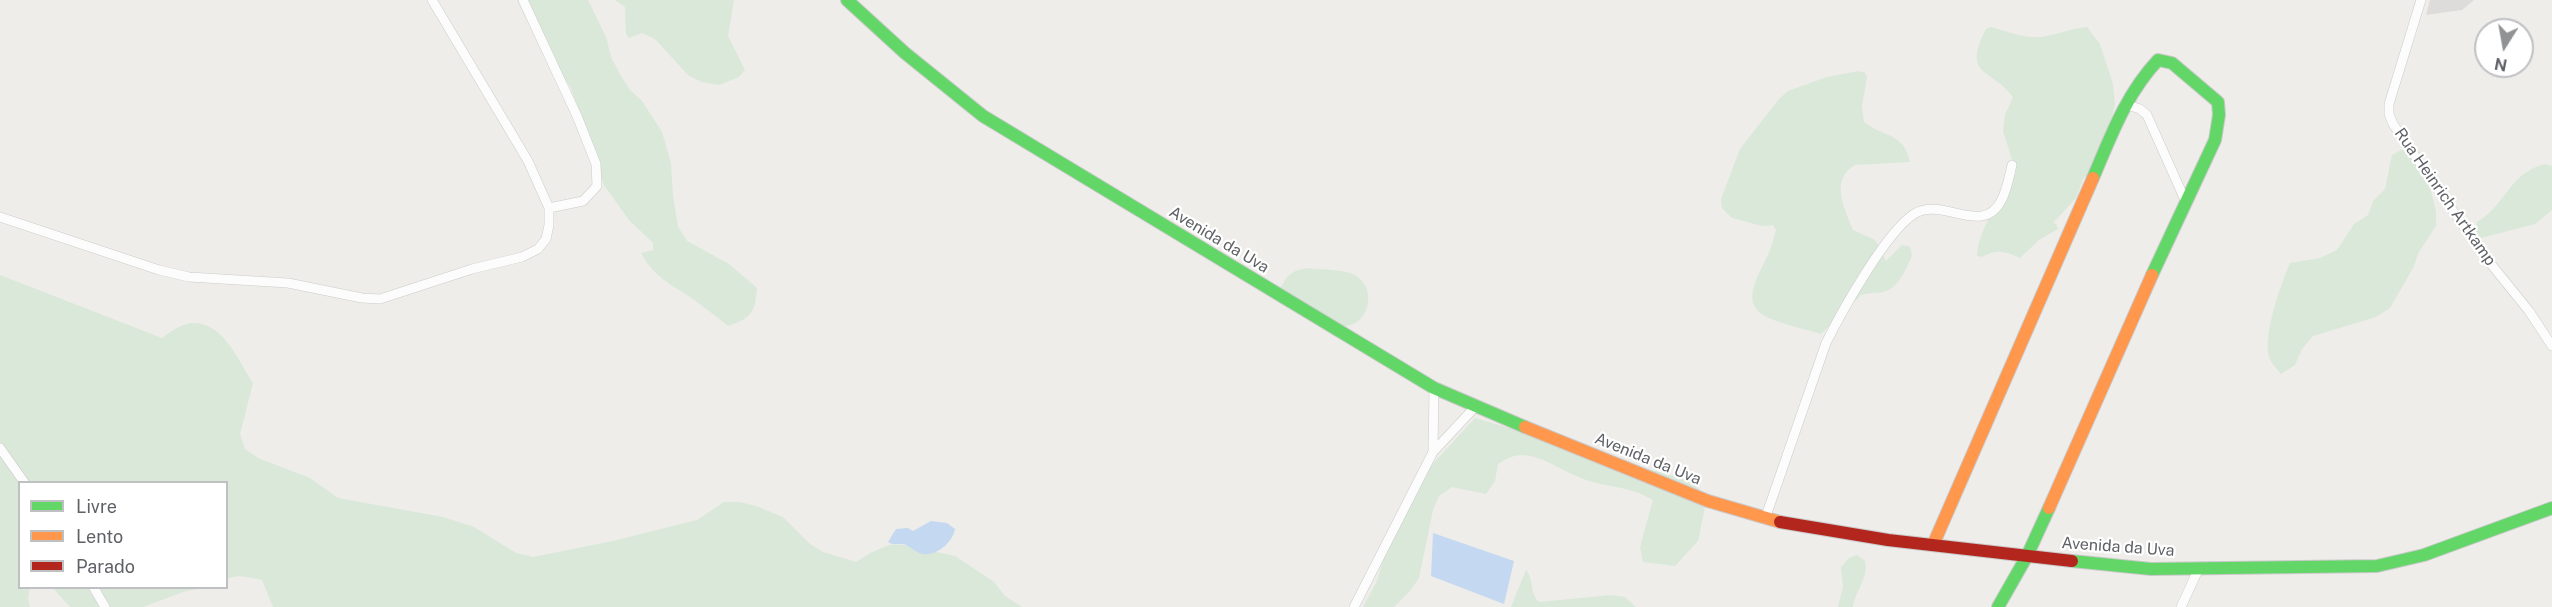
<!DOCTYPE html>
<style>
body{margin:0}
#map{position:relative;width:2552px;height:607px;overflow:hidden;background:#eeede9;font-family:"Public Sans",sans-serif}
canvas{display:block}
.legend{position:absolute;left:18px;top:481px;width:210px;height:108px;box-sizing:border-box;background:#fff;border:2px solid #bfc0c2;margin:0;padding:8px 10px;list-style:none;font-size:18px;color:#5f6166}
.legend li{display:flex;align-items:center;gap:12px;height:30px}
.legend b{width:30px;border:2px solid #bfc0c2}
.north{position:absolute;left:2474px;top:18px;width:60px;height:60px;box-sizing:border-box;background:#fff;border:2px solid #bfc0c2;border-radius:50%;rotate:191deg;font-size:16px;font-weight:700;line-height:24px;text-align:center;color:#5f6166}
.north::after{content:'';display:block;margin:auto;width:21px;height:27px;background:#919294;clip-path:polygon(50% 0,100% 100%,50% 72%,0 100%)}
</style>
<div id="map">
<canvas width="2552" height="607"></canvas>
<ul class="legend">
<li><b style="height:8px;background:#63d668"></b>Livre</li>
<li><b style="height:8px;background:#ff974d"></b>Lento</li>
<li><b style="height:8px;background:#b3261e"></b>Parado</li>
</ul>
<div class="north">N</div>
</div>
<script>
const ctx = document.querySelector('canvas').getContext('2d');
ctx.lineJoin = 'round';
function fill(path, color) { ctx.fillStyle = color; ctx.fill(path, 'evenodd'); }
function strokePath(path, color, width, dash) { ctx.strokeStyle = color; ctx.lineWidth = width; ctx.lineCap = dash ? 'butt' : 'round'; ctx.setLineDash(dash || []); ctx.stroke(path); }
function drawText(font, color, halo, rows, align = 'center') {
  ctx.font = font + ' "Public Sans",sans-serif'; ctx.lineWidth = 4.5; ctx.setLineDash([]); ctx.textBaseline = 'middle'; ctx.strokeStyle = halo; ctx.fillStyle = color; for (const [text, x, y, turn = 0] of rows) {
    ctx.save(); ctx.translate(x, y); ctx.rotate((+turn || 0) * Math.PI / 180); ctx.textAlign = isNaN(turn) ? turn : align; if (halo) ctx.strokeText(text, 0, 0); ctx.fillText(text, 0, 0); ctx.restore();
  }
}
const industrial = new Path2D(`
 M2430 0H2474L2462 10 2426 15Z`);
const green = new Path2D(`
 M517 0H588L606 37 611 57 621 76 630 90 642 101 662 132 671 163 673 196 678 227 687 241 729 264 757 288C755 312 752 318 728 326 716 316 703 306 690 297 669 283 654 277 641 253L653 250V243L629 220 604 185 571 88 530 27Z
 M615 0H734L728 36 745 70 739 77 719 85 702 82 689 76 655 39 642 33 629 38 626 34 625 7Z
 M1991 27C2006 31 2025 39 2041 37 2057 35 2071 28 2087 27L2100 44 2113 84 2115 104 2109 130 2089 173 2083 179 2076 198 2053 223 2056 224 2058 229 2039 240 2020 258C2004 251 1997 249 1982 257L1977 256C1977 233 2003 192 2016 173L2003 131 2005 115 2013 97C1992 68 1961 77 1986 29Z
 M1859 71 1865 73 1867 77 1862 106 1864 122C1884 138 1904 132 1910 162L1855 165C1829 180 1845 209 1853 230L1875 240 1886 261 1902 245 1910 247 1912 256C1906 268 1900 286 1886 291 1878 294 1870 292 1861 295L1821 334C1804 329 1778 323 1763 315 1739 300 1762 271 1769 252 1772 245 1774 237 1776 230L1773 225 1762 226 1732 218 1722 208 1721 199 1740 149 1779 99 1788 91 1827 77Z
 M2405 148 2428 180 2436 211V226L2419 252 2413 268 2390 308 2376 317 2313 336 2302 349 2295 365 2281 374C2278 370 2272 364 2270 359 2261 339 2281 284 2290 263L2320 258 2337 250 2354 224 2368 215 2373 201 2385 189 2392 155Z
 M2545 164 2552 166V210L2535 224 2477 239 2475 230 2477 222C2507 204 2509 173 2545 164Z
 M1309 268C1322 270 1344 269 1355 275 1381 291 1366 334 1335 325 1325 323 1291 296 1281 288 1287 274 1293 270 1309 268Z
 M0 275 162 338C170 332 181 324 192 323 223 321 239 362 253 383L240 434 245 449 258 458 310 478 338 498 443 517 474 527 516 553 533 557 613 541 697 520 724 502H739L756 506 783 517 810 544 823 552 856 562 870 553 889 545H904L955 556 994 582 1005 596 1022 607H273L262 580C251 578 237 573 227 579L226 482H20V588H30L28 599 30 607H0Z
 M1475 418 1690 481 1702 492 1705 507 1698 541 1675 566 1643 562 1640 547 1653 500C1628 485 1606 488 1581 478 1562 471 1545 457 1524 455 1513 455 1508 458 1498 464L1495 481 1486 494 1452 487 1439 496 1433 510 1419 578 1410 591 1394 607H1363L1377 581 1386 550 1418 480Z
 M1857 555 1865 561C1869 578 1855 591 1853 607H1838L1843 587 1841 567 1849 558Z
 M1526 570C1534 580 1530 594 1539 602L1611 595 1625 597 1636 607H1511Z
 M53 588H204L186 591 143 607H70Z`);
const water = new Path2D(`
 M931 521 947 523 955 529C953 542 937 556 923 554 917 553 912 548 906 545 899 542 897 547 888 542L896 529 908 528 913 531Z
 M1433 533 1514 561 1504 604 1431 576Z`);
const street = new Path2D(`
 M523 0 577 116 596 164 597 186 583 201 549 208
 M2421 0 2389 104V114L2393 124 2482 253 2529 311 2552 346
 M2125 104 2140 109 2147 115 2185 200
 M0 217 159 270 189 277 288 283 362 298 380 299 472 269 522 257 538 249 546 239 549 225V208L528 161 432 0
 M0 448 24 482
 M1433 452 1434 388
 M1765 519 1826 343C1842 311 1886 232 1914 214 1942 196 1982 237 2001 201 2007 190 2009 177 2012 165
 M94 588 105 607
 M1354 607 1433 452 1475 407
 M2181 607 2199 568`);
const fast = new Path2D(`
 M847 0 905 53 983 116 1434 388 1525 427
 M2093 178C2111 136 2126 94 2158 60L2172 63 2218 102 2219 115 2215 140 2152 275
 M2072 561 2151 569 2377 566 2424 555 2552 508
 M1998 607 2027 556 2049 508`);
const slow = new Path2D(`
 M1525 427 1708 501 1780 522
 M2049 508 2152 275
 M1933 545 2093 178`);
const jam = new Path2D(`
 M1780 522 1888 540 2072 561`);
const streetNames = [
 ["Rua Heinrich Artkamp",2445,197,55],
 ["Avenida da Uva",1219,240,31],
 ["Avenida da Uva",1648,459,22],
 ["Avenida da Uva",2118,547,4]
];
fill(industrial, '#dddcda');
fill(green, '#d9e8d8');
fill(water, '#c4d9f1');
strokePath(street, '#cbcbca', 10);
strokePath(fast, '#c9c9ca', 14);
strokePath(slow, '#c9c9ca', 14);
strokePath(jam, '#c9c9ca', 14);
strokePath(street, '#fcfcfc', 9);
strokePath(fast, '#63d668', 12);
strokePath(slow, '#ff974d', 12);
strokePath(jam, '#b3261e', 12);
drawText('16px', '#5f6166', '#fff', streetNames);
</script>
